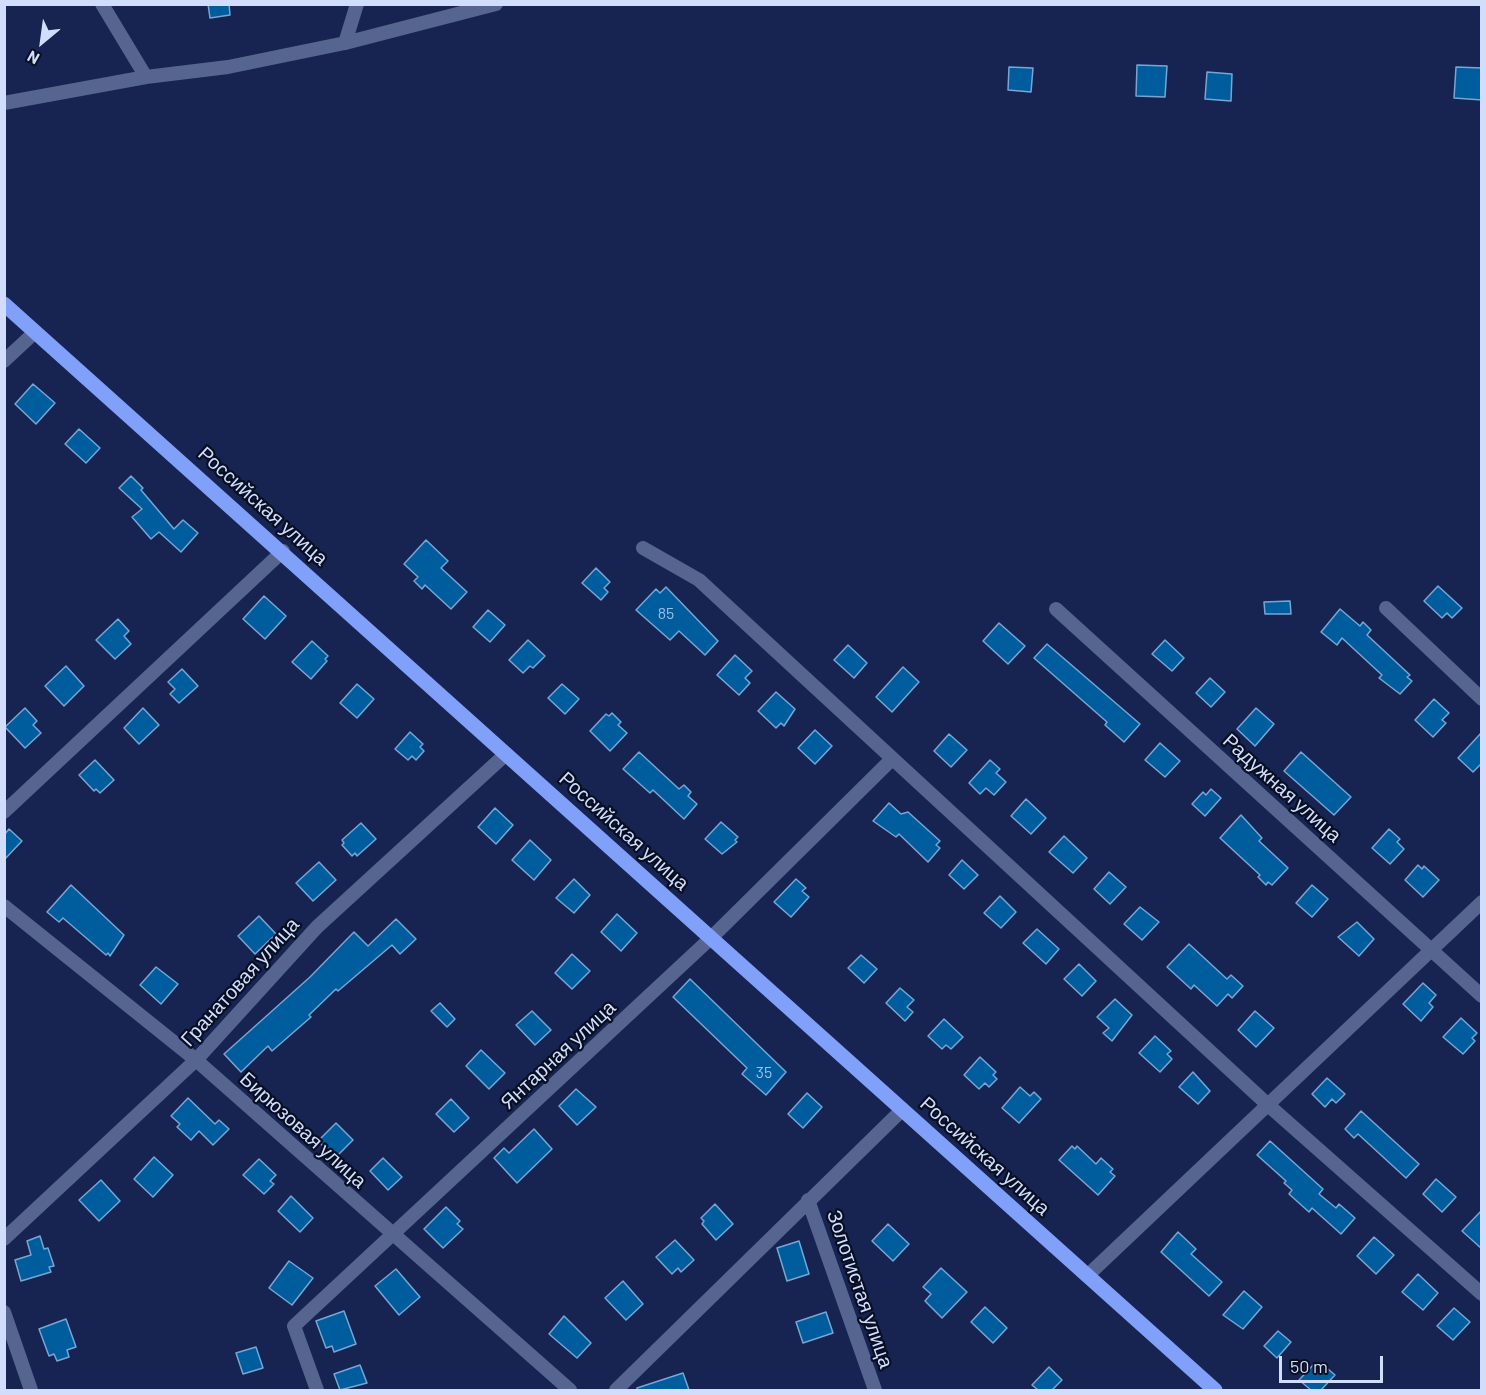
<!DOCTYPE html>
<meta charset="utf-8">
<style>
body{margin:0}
#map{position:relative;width:1486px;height:1395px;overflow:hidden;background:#172451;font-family:Barlow,sans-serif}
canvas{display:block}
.frame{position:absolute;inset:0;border:6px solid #d1ddfb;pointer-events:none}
.north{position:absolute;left:12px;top:12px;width:60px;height:60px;-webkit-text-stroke:4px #090f23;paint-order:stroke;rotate:209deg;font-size:16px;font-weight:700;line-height:24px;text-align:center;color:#d1ddfb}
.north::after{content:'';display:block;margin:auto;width:21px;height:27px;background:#d1ddfb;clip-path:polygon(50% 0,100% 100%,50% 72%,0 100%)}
.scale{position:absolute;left:1279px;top:1356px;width:104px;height:27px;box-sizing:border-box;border:3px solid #d1ddfb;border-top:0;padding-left:8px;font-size:18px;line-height:21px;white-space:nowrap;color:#d1ddfb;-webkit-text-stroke:4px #090f23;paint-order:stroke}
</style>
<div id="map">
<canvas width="1486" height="1395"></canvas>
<div class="frame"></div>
<div class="north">N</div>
<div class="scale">50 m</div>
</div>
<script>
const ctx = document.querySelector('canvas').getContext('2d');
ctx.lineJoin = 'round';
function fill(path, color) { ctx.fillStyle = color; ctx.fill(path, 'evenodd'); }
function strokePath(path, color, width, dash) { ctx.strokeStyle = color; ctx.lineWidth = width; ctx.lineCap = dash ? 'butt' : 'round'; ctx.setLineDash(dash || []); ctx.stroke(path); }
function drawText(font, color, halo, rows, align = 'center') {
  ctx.font = font + ' Barlow,sans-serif'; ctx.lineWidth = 4.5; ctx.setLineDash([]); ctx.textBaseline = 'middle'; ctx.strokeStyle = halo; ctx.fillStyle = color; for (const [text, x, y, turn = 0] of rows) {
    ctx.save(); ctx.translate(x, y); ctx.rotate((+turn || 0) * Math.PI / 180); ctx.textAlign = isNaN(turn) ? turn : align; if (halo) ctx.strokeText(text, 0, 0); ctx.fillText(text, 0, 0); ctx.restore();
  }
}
const building = new Path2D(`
 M208 4H229L230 15 210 18Z
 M1137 65 1167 66 1165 97 1136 96Z
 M1009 67 1033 68 1031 92 1008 90Z
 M1456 67 1482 68V100L1454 98Z
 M1207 72 1232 74 1231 101 1205 99Z
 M33 384 55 403 36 424 15 404Z
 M79 429 100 448 86 463 65 444Z
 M131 476 143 488 141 490 174 529 183 520 198 533 181 552 159 532 151 539 132 517 142 509 119 488Z
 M426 540 448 561 441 568 467 592 451 609 425 585 422 589 414 581 418 577 404 564Z
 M596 568 610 582 604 588 608 592 601 600 582 583Z
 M1438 586 1462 608 1452 618 1447 613 1442 618 1424 601Z
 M666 587 718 641 705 655 679 631 670 640 636 610 656 589 660 593Z
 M264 596 286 616 265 639 243 619Z
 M1290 601 1291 614H1265L1264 602Z
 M1340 609 1360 626 1363 622 1371 630 1367 635 1410 675 1407 677 1412 681 1400 694 1379 678 1382 675 1342 638 1337 645 1321 632Z
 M488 610 505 625 490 642 473 627Z
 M118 619 129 631 124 636 131 644 115 659 96 640Z
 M999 623 1025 646 1008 664 983 641Z
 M528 640 545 656 533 668 530 666 523 673 509 660Z
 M1165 640 1184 658 1172 671 1152 654Z
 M312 641 328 656 325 659 327 661 311 679 292 662Z
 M1047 644 1140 724 1124 742 1105 725 1107 722 1034 658Z
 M848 645 867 663 854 678 834 660Z
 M735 655 752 671 745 678 750 683 739 695 717 675Z
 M66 666 84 686 64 706 45 686Z
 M903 667 919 682 892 712 876 697Z
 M182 669 198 686 179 703 170 694 175 689 168 682Z
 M1210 678 1225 692 1211 707 1196 693Z
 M357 684 374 699 357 718 340 703Z
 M562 684 579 699 565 714 548 698Z
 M776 692 795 709 784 726 781 723 776 728 758 711Z
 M1434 699 1449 713 1442 720 1446 723 1433 737 1415 720Z
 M25 708 37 721 33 725 41 733 25 748 5 727Z
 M143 708 159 725 139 744 124 728Z
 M1256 708 1274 724 1255 746 1237 729Z
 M612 713 621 722 618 725 627 733 610 751 590 731 606 714 609 716Z
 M815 730 832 746 815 764 798 748Z
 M410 732 423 744 420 747 424 751 416 760 412 756 408 760 395 749Z
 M1482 732V763L1473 772 1458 758Z
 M949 734 967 750 951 767 934 751Z
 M1160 743 1180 761 1165 777 1145 760Z
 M639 752 679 789 684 785 691 792 688 796 697 804 684 819 653 790 650 793 623 769Z
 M1301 752 1351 797 1334 815 1284 771Z
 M95 760 114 780 100 793 96 789 94 791 79 775Z
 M990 760 1000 769 996 773 1006 782 994 795 986 788 980 794 969 783Z
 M1211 789 1221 798 1205 816 1192 804 1203 792 1206 795Z
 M1026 799 1046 818 1031 834 1011 816Z
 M889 803 901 814 908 812 940 841 936 845 940 848 928 862 899 834 896 837 873 821Z
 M495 808 513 825 496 844 478 827Z
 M1241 815 1262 838 1259 841 1288 868 1272 885 1268 882 1266 885 1258 877 1260 875 1220 838Z
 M721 822 738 837 735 840 737 842 722 854 705 839Z
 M361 823 376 839 357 856 355 853 352 856 342 845 344 843 342 840Z
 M9 829 22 841 4 860V835Z
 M1389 829 1400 839 1397 842 1404 849 1390 864 1372 848Z
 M1064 836 1087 858 1073 873 1049 852Z
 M530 840 551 860 534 880 512 860Z
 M962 860 978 875 964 889 949 875Z
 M319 862 336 880 313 901 296 883Z
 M1418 865 1422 869 1424 866 1439 880 1423 897 1405 880Z
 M1109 872 1126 887 1110 904 1094 889Z
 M574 879 590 895 574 913 556 898Z
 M796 879 806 888 802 891 809 897 791 917 774 902Z
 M71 885 124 935 110 956 108 953 106 955 63 918 59 922 47 912Z
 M1312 885 1328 899 1312 917 1296 903Z
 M1000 896 1016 912 1001 928 984 913Z
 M1140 907 1159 922 1142 940 1124 924Z
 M617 914 637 933 621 951 601 932Z
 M259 916 276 934 255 954 238 936Z
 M396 919 416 939 400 954 392 945 338 991 336 989 309 1015 311 1017 272 1051 268 1046 241 1072 224 1054 310 977 354 932 368 946Z
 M1357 922 1374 939 1359 956 1338 937Z
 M1037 929 1059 949 1046 964 1023 943Z
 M1189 944 1227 979 1231 975 1243 986 1232 998 1228 994 1217 1006 1194 985 1191 989 1167 967Z
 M572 954 590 971 572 989 555 973Z
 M861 955 877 969 864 983 848 968Z
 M1079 964 1096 981 1082 996 1064 979Z
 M156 967 178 984 161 1004 140 985Z
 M690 979 786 1072 766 1095 742 1074 747 1068 673 997Z
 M1423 983 1436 995 1429 1003 1433 1007 1421 1021 1403 1004Z
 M900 988 914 1000 907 1007 913 1012 905 1021 886 1003Z
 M1115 999 1132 1015 1112 1041 1103 1033 1109 1028 1097 1017Z
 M440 1003 455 1019 447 1027 431 1011Z
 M532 1011 551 1030 535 1045 516 1025Z
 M1255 1011 1274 1028 1256 1047 1238 1030Z
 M1461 1018 1477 1033 1472 1038 1475 1041 1463 1054 1443 1037Z
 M944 1019 963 1037 951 1049 946 1045 942 1049 928 1036Z
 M1155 1036 1171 1051 1167 1054 1172 1059 1160 1072 1139 1053Z
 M481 1050 505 1073 489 1089 466 1066Z
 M980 1057 996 1072 993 1075 997 1079 989 1087 985 1083 979 1089 964 1075Z
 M1193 1072 1210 1091 1198 1104 1179 1087Z
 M1327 1078 1345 1094 1336 1103 1332 1099 1325 1107 1312 1094Z
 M1020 1087 1030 1096 1034 1092 1041 1099 1019 1123 1002 1108Z
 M576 1089 596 1107 577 1125 559 1106Z
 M807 1093 822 1107 803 1128 788 1114Z
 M188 1098 215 1124 219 1120 229 1129 213 1145 199 1131 191 1140 177 1127 180 1124 171 1116Z
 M451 1099 469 1118 454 1132 436 1114Z
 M1361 1111 1419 1164 1406 1178 1358 1134 1354 1138 1345 1129Z
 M336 1123 353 1140 335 1158 318 1141Z
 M534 1129 552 1149 517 1183 494 1158 504 1148 509 1153Z
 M1270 1141 1323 1189 1319 1194 1336 1208 1339 1204 1355 1218 1341 1234 1312 1208 1309 1212 1289 1194 1292 1190 1284 1183 1286 1181 1257 1155Z
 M1072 1146 1075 1149 1077 1146 1096 1164 1101 1158 1113 1169 1110 1172 1115 1176 1098 1195 1059 1160Z
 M154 1157 173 1175 153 1197 134 1179Z
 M383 1158 402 1177 388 1190 370 1171Z
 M259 1159 276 1175 270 1181 274 1184 264 1194 243 1175Z
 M1436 1179 1456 1197 1442 1212 1423 1194Z
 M101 1180 120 1201 99 1221 79 1200Z
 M291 1196 313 1218 300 1232 278 1211Z
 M715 1204 733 1224 716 1240 702 1224 704 1221 701 1218Z
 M446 1207 460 1221 457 1224 463 1229 443 1248 424 1229Z
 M1482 1210V1249L1462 1231Z
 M888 1224 909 1244 893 1261 872 1241Z
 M1178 1232 1196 1249 1191 1254 1222 1282 1209 1296 1161 1252Z
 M40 1236 44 1249 48 1248 54 1266 49 1267 51 1272 21 1281 15 1260 31 1255 27 1241Z
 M1374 1237 1394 1255 1376 1274 1357 1256Z
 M675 1240 694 1260 681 1272 678 1268 672 1274 656 1257Z
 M799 1241 809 1274 787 1281 777 1248Z
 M289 1261 313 1278 292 1305 269 1288Z
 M941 1268 967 1292 942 1318 925 1301 931 1294 923 1287Z
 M396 1269 420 1297 399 1315 375 1286Z
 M1418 1274 1438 1293 1423 1310 1402 1292Z
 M623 1281 643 1304 626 1320 605 1298Z
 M1244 1291 1262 1307 1243 1329 1223 1315Z
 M985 1307 1007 1328 993 1343 971 1322Z
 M1454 1308 1470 1322 1453 1340 1437 1326Z
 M344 1311 356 1344 334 1352 332 1346 326 1348 316 1321Z
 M826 1312 833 1333 803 1343 796 1322Z
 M564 1316 591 1343 577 1358 549 1334Z
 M66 1319 76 1347 67 1350 69 1357 57 1361 54 1354 49 1356 39 1329Z
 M1278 1331 1291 1342 1277 1358 1264 1346Z
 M256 1347 263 1368 243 1374 236 1353Z
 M1315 1363 1319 1367 1322 1364 1335 1375 1321 1390H1311L1299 1380Z
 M360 1365 367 1383 340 1390 334 1374Z
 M1049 1367 1062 1380 1052 1390H1038L1032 1385Z
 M683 1373 689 1390H637V1388Z`);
const minor = new Path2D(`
 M102 4 146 77
 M345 43 357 4
 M4 103 146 77 228 67 345 43 496 4
 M4 361 34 333
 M643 548 699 580 1267 1104 1482 1294
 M1386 608 1482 699
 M1056 609 1482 996
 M4 812 283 551
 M4 906 196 1060 570 1390
 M808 1200 875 1390
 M4 1239 196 1060 317 927 506 754
 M1087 1276 1482 902
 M4 1312 31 1390
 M317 1390 294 1326 712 937 892 759
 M616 1390 902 1110`);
const major = new Path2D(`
 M4 304 1215 1390`);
const numberNames = [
 ["85",666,614],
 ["35",764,1073]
];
const streetNames = [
 ["Российская улица",263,506,42],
 ["Радужная улица",1282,788,42],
 ["Российская улица",624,831,42],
 ["Гранатовая улица",240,982,-48],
 ["Янтарная улица",558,1055,-43],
 ["Бирюзовая улица",303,1130,42],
 ["Российская улица",985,1156,42],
 ["Золотистая улица",860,1289,71]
];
fill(building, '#005d9d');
strokePath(building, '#77a6d5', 1.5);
strokePath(minor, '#556590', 14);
strokePath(major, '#80a0f9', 15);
drawText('16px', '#9dbde4', null, numberNames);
drawText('20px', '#d1ddfb', '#090f23', streetNames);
</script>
